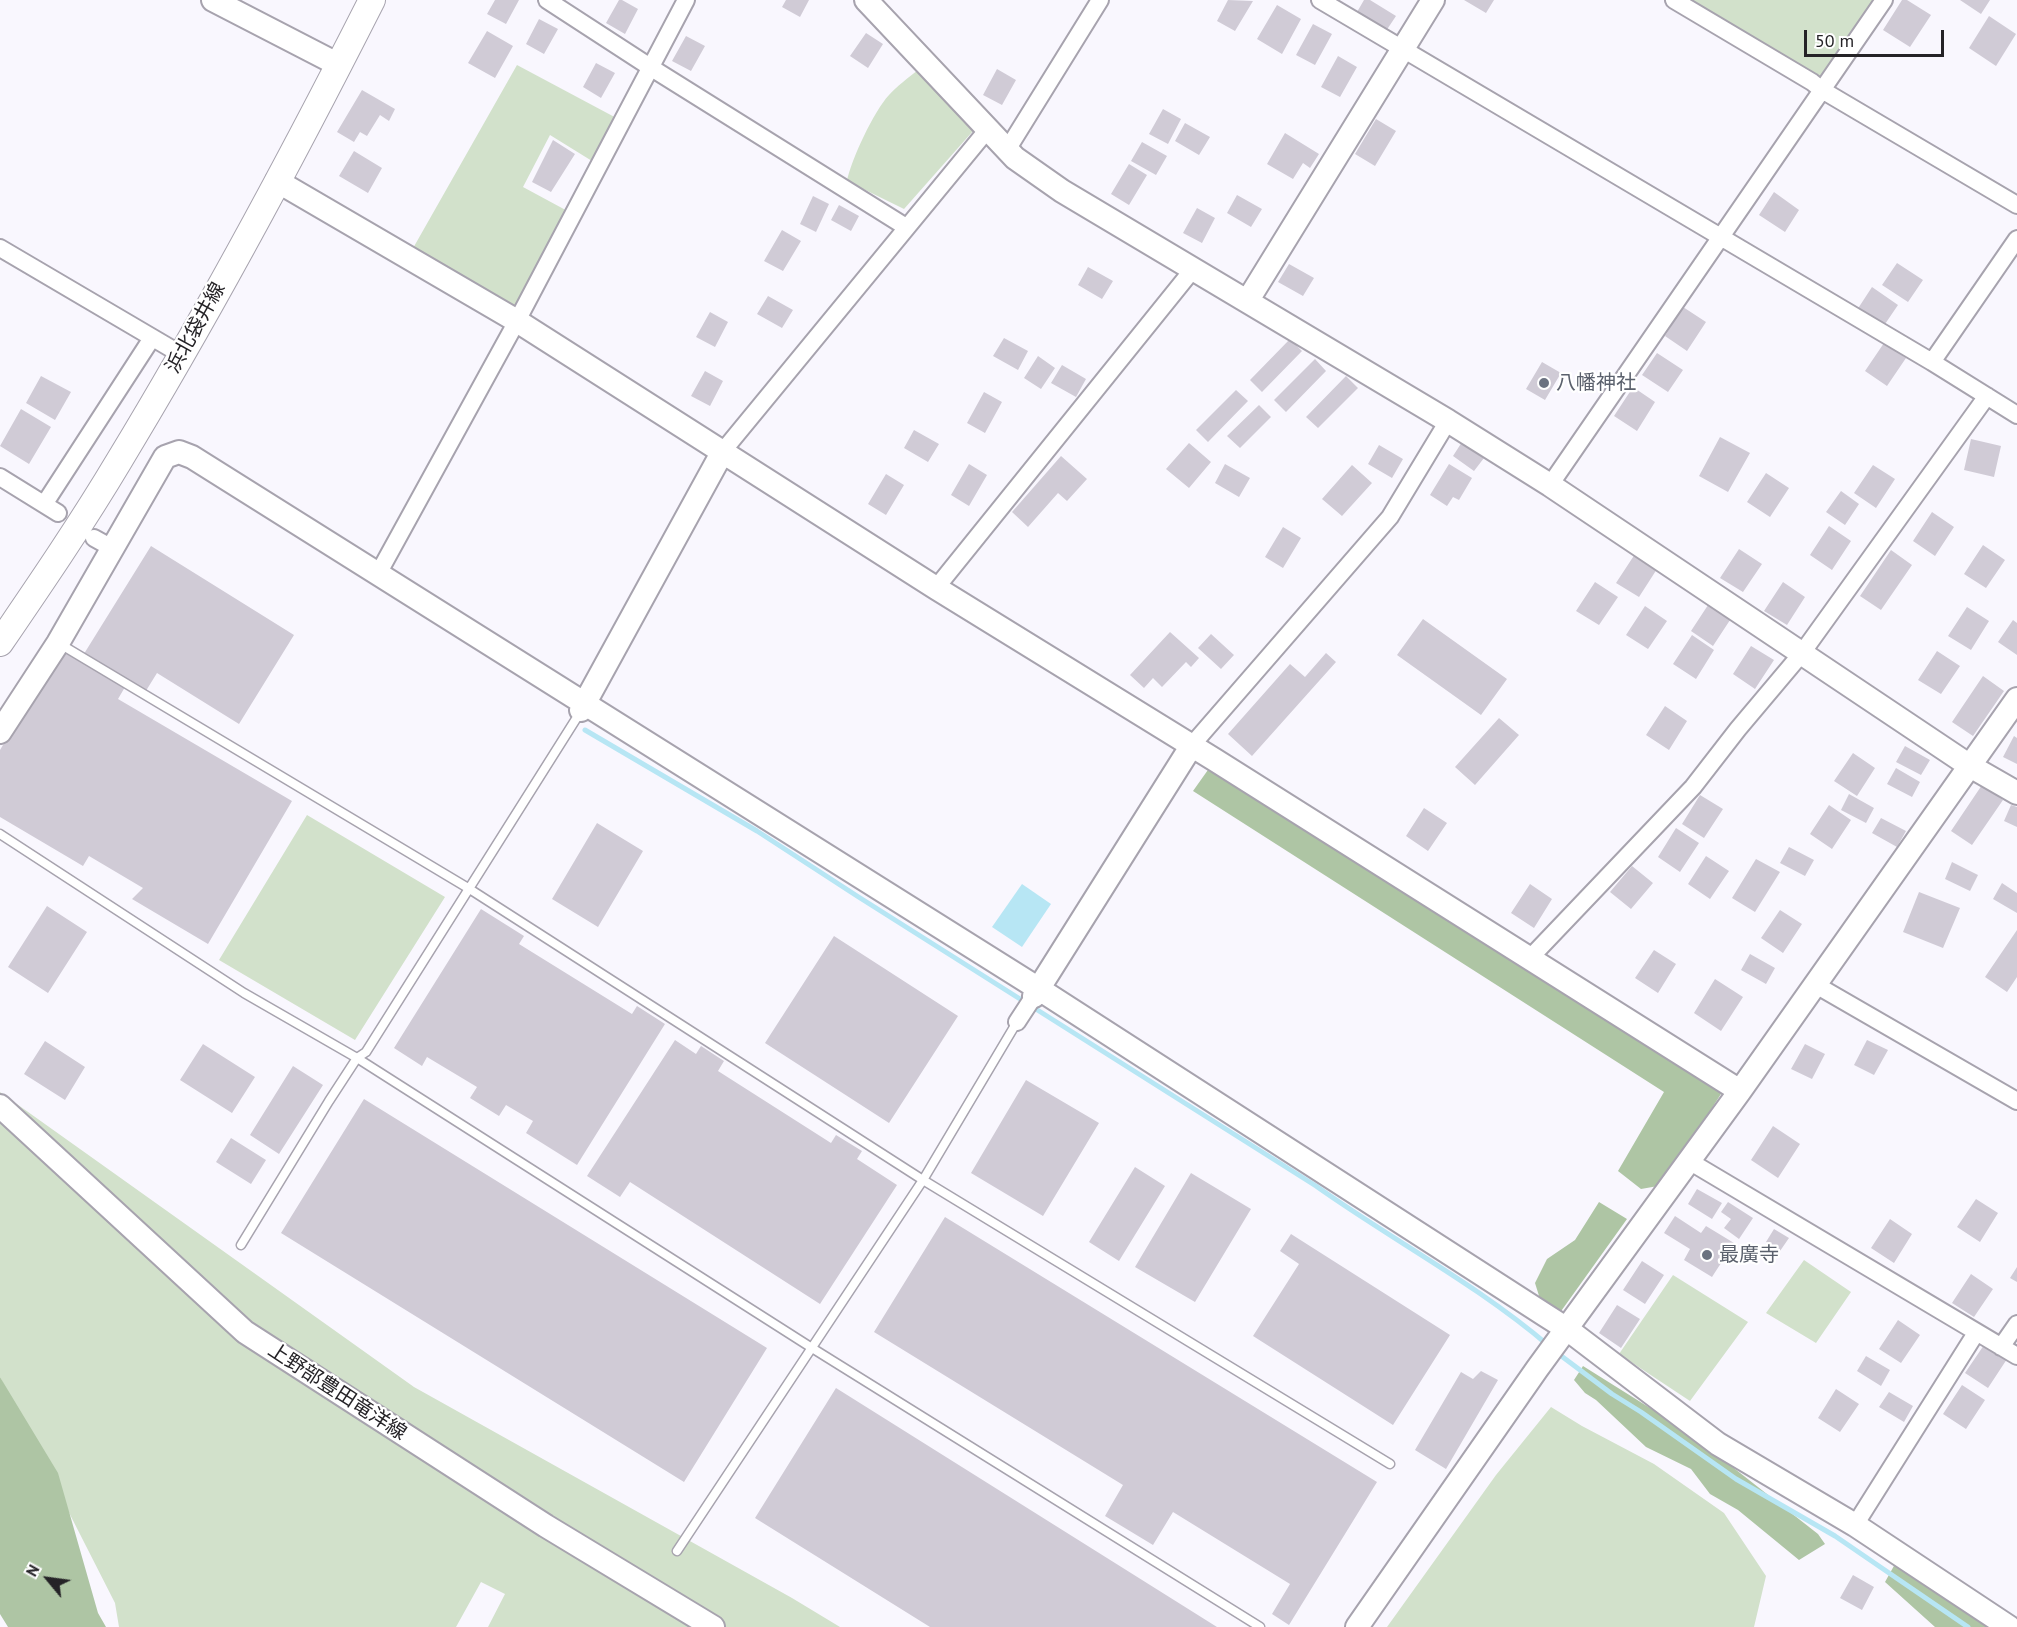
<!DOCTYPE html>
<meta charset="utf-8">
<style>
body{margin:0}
#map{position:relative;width:2017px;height:1627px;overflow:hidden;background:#f9f7fe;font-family:"PT Sans",sans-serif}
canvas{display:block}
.north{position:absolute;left:18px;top:1549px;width:60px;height:60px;-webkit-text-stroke:4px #fff;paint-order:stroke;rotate:299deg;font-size:16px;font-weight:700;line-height:24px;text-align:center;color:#252327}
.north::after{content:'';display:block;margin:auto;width:21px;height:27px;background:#252327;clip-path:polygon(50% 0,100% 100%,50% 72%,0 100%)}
.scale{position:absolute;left:1804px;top:30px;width:140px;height:27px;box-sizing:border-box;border:3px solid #252327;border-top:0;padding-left:8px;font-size:18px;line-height:21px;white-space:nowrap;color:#252327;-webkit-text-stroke:4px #fff;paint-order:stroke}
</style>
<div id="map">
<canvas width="2017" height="1627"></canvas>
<div class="north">N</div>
<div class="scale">50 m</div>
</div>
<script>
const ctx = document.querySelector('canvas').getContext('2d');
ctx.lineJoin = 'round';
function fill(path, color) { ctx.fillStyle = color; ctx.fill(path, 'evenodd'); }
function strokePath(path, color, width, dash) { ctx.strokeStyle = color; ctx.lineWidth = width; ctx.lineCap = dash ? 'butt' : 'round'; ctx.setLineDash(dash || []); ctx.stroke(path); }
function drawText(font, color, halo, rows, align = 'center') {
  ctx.font = font + ' "PT Sans","Noto Sans JP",sans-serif'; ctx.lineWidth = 4.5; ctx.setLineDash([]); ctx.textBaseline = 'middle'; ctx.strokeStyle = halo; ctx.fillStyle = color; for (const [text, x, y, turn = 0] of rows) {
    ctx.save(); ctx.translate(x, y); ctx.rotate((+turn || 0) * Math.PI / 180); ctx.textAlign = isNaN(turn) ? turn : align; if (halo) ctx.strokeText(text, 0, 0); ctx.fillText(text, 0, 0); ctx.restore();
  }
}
const green = new Path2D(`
 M1674 0H1884L1822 90Z
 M517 65 622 121 592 161 550 135 523 187 573 214 521 312 412 250Z
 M918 70 973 131 904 209 847 181C851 160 874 111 889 95 897 86 908 78 918 70Z
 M307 815 445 897 355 1040 219 960Z
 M0 1092 414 1387 792 1598 840 1627H488L505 1594 481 1582 456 1627H119L115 1603 0 1377Z
 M1804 1260 1851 1292 1816 1343 1766 1313Z
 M1673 1275 1748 1322 1690 1401 1619 1354Z
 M1551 1407 1582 1426 1654 1464 1724 1513 1766 1576 1754 1627H1387L1496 1475Z`);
const forest = new Path2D(`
 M1215 760 1728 1083 1694 1136 1658 1186 1641 1189 1618 1171 1664 1092 1193 791Z
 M1599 1202 1627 1219 1554 1321 1545 1315 1535 1283 1547 1259 1575 1240Z
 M1583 1366 1666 1418 1712 1451 1818 1534 1825 1544 1799 1560 1738 1510 1710 1494 1691 1469 1646 1447 1596 1400 1585 1393 1574 1380Z
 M0 1377 58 1473 98 1613 106 1627H8L0 1614Z
 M1900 1555 2010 1627H1935L1885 1582Z`);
const water = new Path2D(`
 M1022 884 1051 904 1022 947 992 927Z`);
const stream = new Path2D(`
 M585 730 757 831 857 896 1316 1186C1392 1240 1478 1285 1549 1346
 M1556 1352 1612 1394 1641 1412 1736 1479 1835 1536 1968 1627`);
const building = new Path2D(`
 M495 0H519L506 24 487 14Z
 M619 0H622L638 9 625 34 606 23Z
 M786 0H809L800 17 782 7Z
 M1228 0 1253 1 1235 31 1217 21Z
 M1364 0H1370L1396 16 1386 31 1357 12Z
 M1464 0H1494L1486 13Z
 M1902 0H1907L1931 15 1910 47 1883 30Z
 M1960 0H1990L1981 14Z
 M1277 5 1301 19 1282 54 1257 39Z
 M1989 16 2016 34 1996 66 1969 48Z
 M539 19 558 29 544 54 526 44Z
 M1313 24 1332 34 1315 65 1296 55Z
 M487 31 513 46 495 78 468 63Z
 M866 33 883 44 868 68 850 56Z
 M686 36 705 46 691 71 672 61Z
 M1338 56 1357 67 1340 97 1321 87Z
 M596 63 615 73 601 98 583 87Z
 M997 69 1016 80 1002 105 983 95Z
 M362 90 395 109 389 121 380 115 367 136 360 132 354 142 337 132Z
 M1163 109 1181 119 1168 144 1149 134Z
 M1376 119 1396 131 1375 166 1355 154Z
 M1185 123 1210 137 1199 155 1175 141Z
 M1285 133 1319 154 1310 168 1303 163 1293 179 1267 164Z
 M553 140 575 154 551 192 532 182Z
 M1142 142 1167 156 1156 175 1131 161Z
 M354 151 382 168 368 193 339 176Z
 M1129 164 1147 175 1129 205 1111 194Z
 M1774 192 1799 210 1785 232 1759 215Z
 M1237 195 1262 209 1251 227 1227 213Z
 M813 196 829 204 816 232 800 224Z
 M839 205 859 216 851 231 831 220Z
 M1197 208 1215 218 1202 243 1183 233Z
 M782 230 801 241 783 271 764 261Z
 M1897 263 1923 280 1908 302 1882 285Z
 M1289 264 1314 278 1303 296 1278 282Z
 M1088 267 1113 281 1102 299 1078 285Z
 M1872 287 1898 305 1883 327 1857 310Z
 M768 296 793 310 782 328 757 314Z
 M1683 307 1706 322 1687 351 1665 336Z
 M710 312 728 322 715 347 696 337Z
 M1004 338 1028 351 1018 370 993 356Z
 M1290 339 1302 351 1262 392 1250 380Z
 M1884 343 1906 358 1887 386 1865 371Z
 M1657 353 1683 370 1668 392 1642 375Z
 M1038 356 1055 368 1041 389 1024 378Z
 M1315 359 1326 371 1286 412 1274 400Z
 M1542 362 1561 373 1545 400 1526 389Z
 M1062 365 1086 379 1076 397 1051 383Z
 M705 371 723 381 710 406 691 396Z
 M41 376 71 392 55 420 26 403Z
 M1346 376 1358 388 1318 428 1306 417Z
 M1633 387 1655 402 1637 431 1614 416Z
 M1236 390 1248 401 1208 442 1196 430Z
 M984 392 1002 402 985 433 967 423Z
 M1259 405 1271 417 1240 448 1227 436Z
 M21 409 51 427 29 464 0 446Z
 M914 430 939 444 928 462 904 448Z
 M1720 437 1750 453 1728 492 1699 476Z
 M1971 439 2001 446 1994 477 1964 470Z
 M1462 442 1484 458 1474 471 1453 456Z
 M1189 443 1211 462 1189 488 1166 469Z
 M1379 445 1403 459 1392 478 1368 464Z
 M1061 456 1087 479 1067 501 1058 493 1028 527 1012 512Z
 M969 464 987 475 969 506 951 495Z
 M1225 464 1250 478 1239 497 1215 483Z
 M1449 464 1472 478 1459 500 1453 497 1447 506 1430 495Z
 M1352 465 1372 483 1342 516 1322 499Z
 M1873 465 1895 479 1876 508 1854 493Z
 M1766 473 1789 488 1770 517 1747 502Z
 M886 474 904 485 886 515 868 504Z
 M1841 491 1859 504 1845 525 1826 512Z
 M1932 512 1954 527 1935 556 1913 541Z
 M1829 526 1851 541 1832 570 1810 555Z
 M1283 527 1301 538 1283 568 1265 557Z
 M1983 545 2005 560 1986 588 1964 574Z
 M151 546 294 635 239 724 157 673 144 694 82 657Z
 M1739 549 1762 564 1743 592 1720 578Z
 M1891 550 1912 565 1881 610 1860 596Z
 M1635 554 1657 569 1639 597 1616 583Z
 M1595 582 1618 597 1599 625 1576 611Z
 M1783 582 1805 597 1787 625 1764 611Z
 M1710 602 1732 617 1713 646 1691 631Z
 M1645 606 1667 621 1648 649 1626 635Z
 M1967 607 1989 621 1971 650 1948 636Z
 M1423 619 1507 679 1481 715 1397 655Z
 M2013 620 2017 623V655L1998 642Z
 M1170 632 1199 658 1191 667 1186 662 1162 687 1153 678 1144 688 1130 675Z
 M1211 634 1234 655 1221 669 1198 648Z
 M1692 635 1714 650 1696 679 1673 664Z
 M1751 646 1774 660 1755 689 1733 674Z
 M60 649 125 687 118 699 292 801 208 944 132 899 143 888 89 856 83 866 0 817V750Z
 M1937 651 1960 666 1941 694 1918 680Z
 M1326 653 1336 662 1252 756 1228 734 1290 664 1305 677Z
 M1983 676 2004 691 1973 736 1952 722Z
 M1665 706 1687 721 1669 750 1646 735Z
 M1499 718 1519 735 1475 785 1455 767Z
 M2014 736 2017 738V764L2003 757Z
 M1905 746 1930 760 1921 775 1896 762Z
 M1853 753 1875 768 1857 796 1834 781Z
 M1896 768 1920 782 1912 797 1887 784Z
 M1982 785 2003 800 1972 845 1951 831Z
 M1849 794 1874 808 1866 823 1841 810Z
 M1700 795 1723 809 1704 838 1682 824Z
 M1829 805 1851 820 1832 849 1810 834Z
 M2011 805 2017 807V827L2004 821Z
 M1424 808 1447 823 1428 851 1406 836Z
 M1881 818 1906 831 1897 847 1872 833Z
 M597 823 643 851 598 927 552 899Z
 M1676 828 1699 843 1680 872 1658 857Z
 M1789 847 1814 860 1805 876 1780 863Z
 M1706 856 1729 871 1710 899 1688 884Z
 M1756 859 1780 872 1755 912 1732 898Z
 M1952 862 1978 875 1970 891 1945 879Z
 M1632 866 1653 883 1631 909 1610 892Z
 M2002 883 2017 893V913L1993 899Z
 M1530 884 1552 899 1534 928 1511 913Z
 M1919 892 1960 908 1943 948 1903 932Z
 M47 906 87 932 48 993 8 967Z
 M481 909 524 936 519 944 632 1014 637 1006 665 1024 577 1165 526 1133 533 1121 506 1105 499 1116 470 1098 477 1087 427 1057 422 1066 394 1048Z
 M1780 910 1802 924 1783 953 1761 938Z
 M2017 930V977L2007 992 1985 977Z
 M834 936 958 1016 889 1123 765 1043Z
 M1654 950 1676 964 1658 993 1635 978Z
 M1750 954 1775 968 1766 984 1741 970Z
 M1715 979 1743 997 1721 1031 1694 1013Z
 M675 1040 696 1054 701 1046 724 1061 718 1071 831 1143 836 1135 862 1151 857 1159 897 1185 820 1304 630 1182 620 1197 587 1176Z
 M1867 1040 1888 1050 1874 1075 1854 1065Z
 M45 1041 85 1067 65 1100 24 1074Z
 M203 1044 255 1077 232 1113 180 1080Z
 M1805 1044 1825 1054 1812 1079 1791 1069Z
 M293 1066 323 1085 279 1154 250 1135Z
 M1026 1080 1099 1123 1043 1216 971 1173Z
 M364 1099 767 1348 684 1482 281 1233Z
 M1773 1126 1800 1144 1778 1178 1751 1160Z
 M231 1138 266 1160 251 1184 216 1162Z
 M1135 1167 1165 1186 1119 1261 1089 1242Z
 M1191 1173 1251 1209 1195 1302 1135 1267Z
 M1697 1189 1722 1203 1712 1219 1688 1204Z
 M1976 1199 1998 1213 1980 1242 1957 1227Z
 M1728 1202 1753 1218 1739 1239 1724 1228 1731 1219 1721 1212Z
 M1675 1216 1701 1233 1706 1226 1734 1243 1712 1277 1684 1260 1690 1249 1664 1233Z
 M945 1217 1377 1482 1289 1625 1272 1614 1290 1584 1173 1512 1153 1545 1105 1516 1123 1485 874 1332Z
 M1890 1219 1912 1234 1894 1263 1871 1248Z
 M1774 1229 1789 1238 1780 1251 1766 1242Z
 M1291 1234 1450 1335 1393 1425 1253 1336 1299 1264 1280 1251Z
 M1642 1261 1664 1275 1645 1304 1623 1290Z
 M2017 1267V1282L2010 1278Z
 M1971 1274 1993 1289 1974 1317 1952 1303Z
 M1617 1305 1640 1319 1621 1348 1599 1333Z
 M1898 1320 1920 1335 1901 1363 1879 1349Z
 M1984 1345 2007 1359 1988 1388 1965 1373Z
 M1866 1356 1890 1370 1881 1386 1857 1371Z
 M1481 1371 1498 1380 1446 1469 1415 1450 1461 1372 1473 1379Z
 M1962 1385 1985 1400 1966 1429 1943 1414Z
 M836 1388 1217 1627H930L755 1518Z
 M1836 1389 1859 1404 1840 1432 1818 1418Z
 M1889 1392 1913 1406 1904 1422 1879 1407Z
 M1853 1575 1874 1587 1862 1610 1840 1598Z`);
const lane = new Path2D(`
 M60 644 468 888 923 1180 1390 1464
 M0 834 244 993 357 1058 812 1348 1260 1627
 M241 1245 329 1101 357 1058 366 1052 581 711
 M677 1551 923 1180 1017 1022`);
const street = new Path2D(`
 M547 0 650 67 906 227
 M1320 0 1932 362 2017 415
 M1674 0 1812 82 1822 90 2017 205
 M1007 150 1100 0
 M0 248 182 355
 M1932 362 2017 239
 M723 451 988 129
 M0 477 58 513
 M1550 485 1884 0
 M45 503 152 338
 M94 538 112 548
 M378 574 517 321 686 0
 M936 588 1194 268
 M1192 745 1390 517 1448 421
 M1530 958 1693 787 1738 729 1802 653 1987 396
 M1816 985 2017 1101
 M1017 1022 1034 996
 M1689 1161 2017 1356
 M2001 1347 2017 1324
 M1855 1525 1976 1333`);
const secondary = new Path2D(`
 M213 0 339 65
 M866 0 1015 158 1062 191 1448 421 1550 485 1970 766 2017 793
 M277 181 517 321 936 588 1215 760 1740 1091
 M1248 300 1433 0
 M581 710 723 451
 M0 732 58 643 165 457 179 452 192 457 1039 989 1545 1315 1567 1329 1718 1444 1855 1525 2009 1627
 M1034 996 1192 745
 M0 1106 245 1332 546 1526 713 1627
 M1357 1627 1537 1369 1740 1091 2017 699`);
const primary = new Path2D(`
 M0 643C41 583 82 523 119 461 210 311 293 156 372 0`);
const markers = [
 [1544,383,6,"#6b7280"],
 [1707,1255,6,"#6b7280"]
];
const streetNames = [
 ["浜北袋井線",196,328,-61],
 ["上野部豊田竜洋線",337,1392,33]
];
const worshipNames = [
 ["八幡神社",1556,383],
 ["最廣寺",1719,1255]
];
fill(green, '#d2e1cb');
fill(forest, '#aec5a4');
fill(water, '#b7e6f4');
strokePath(stream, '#b7e6f4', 5);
fill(building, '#d0cbd6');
strokePath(lane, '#a7a3ae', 11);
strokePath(street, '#a7a3ae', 20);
strokePath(secondary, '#a7a3ae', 26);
strokePath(primary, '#a7a3ae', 28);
strokePath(lane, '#fff', 8);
strokePath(street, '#fff', 16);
strokePath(secondary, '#fff', 22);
strokePath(primary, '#fff', 26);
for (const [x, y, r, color] of markers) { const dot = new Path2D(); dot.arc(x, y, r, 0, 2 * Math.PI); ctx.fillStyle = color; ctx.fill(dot); strokePath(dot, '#fff', 2); }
drawText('20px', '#252327', '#fff', streetNames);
drawText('20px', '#5b616d', '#fff', worshipNames, 'left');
</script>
